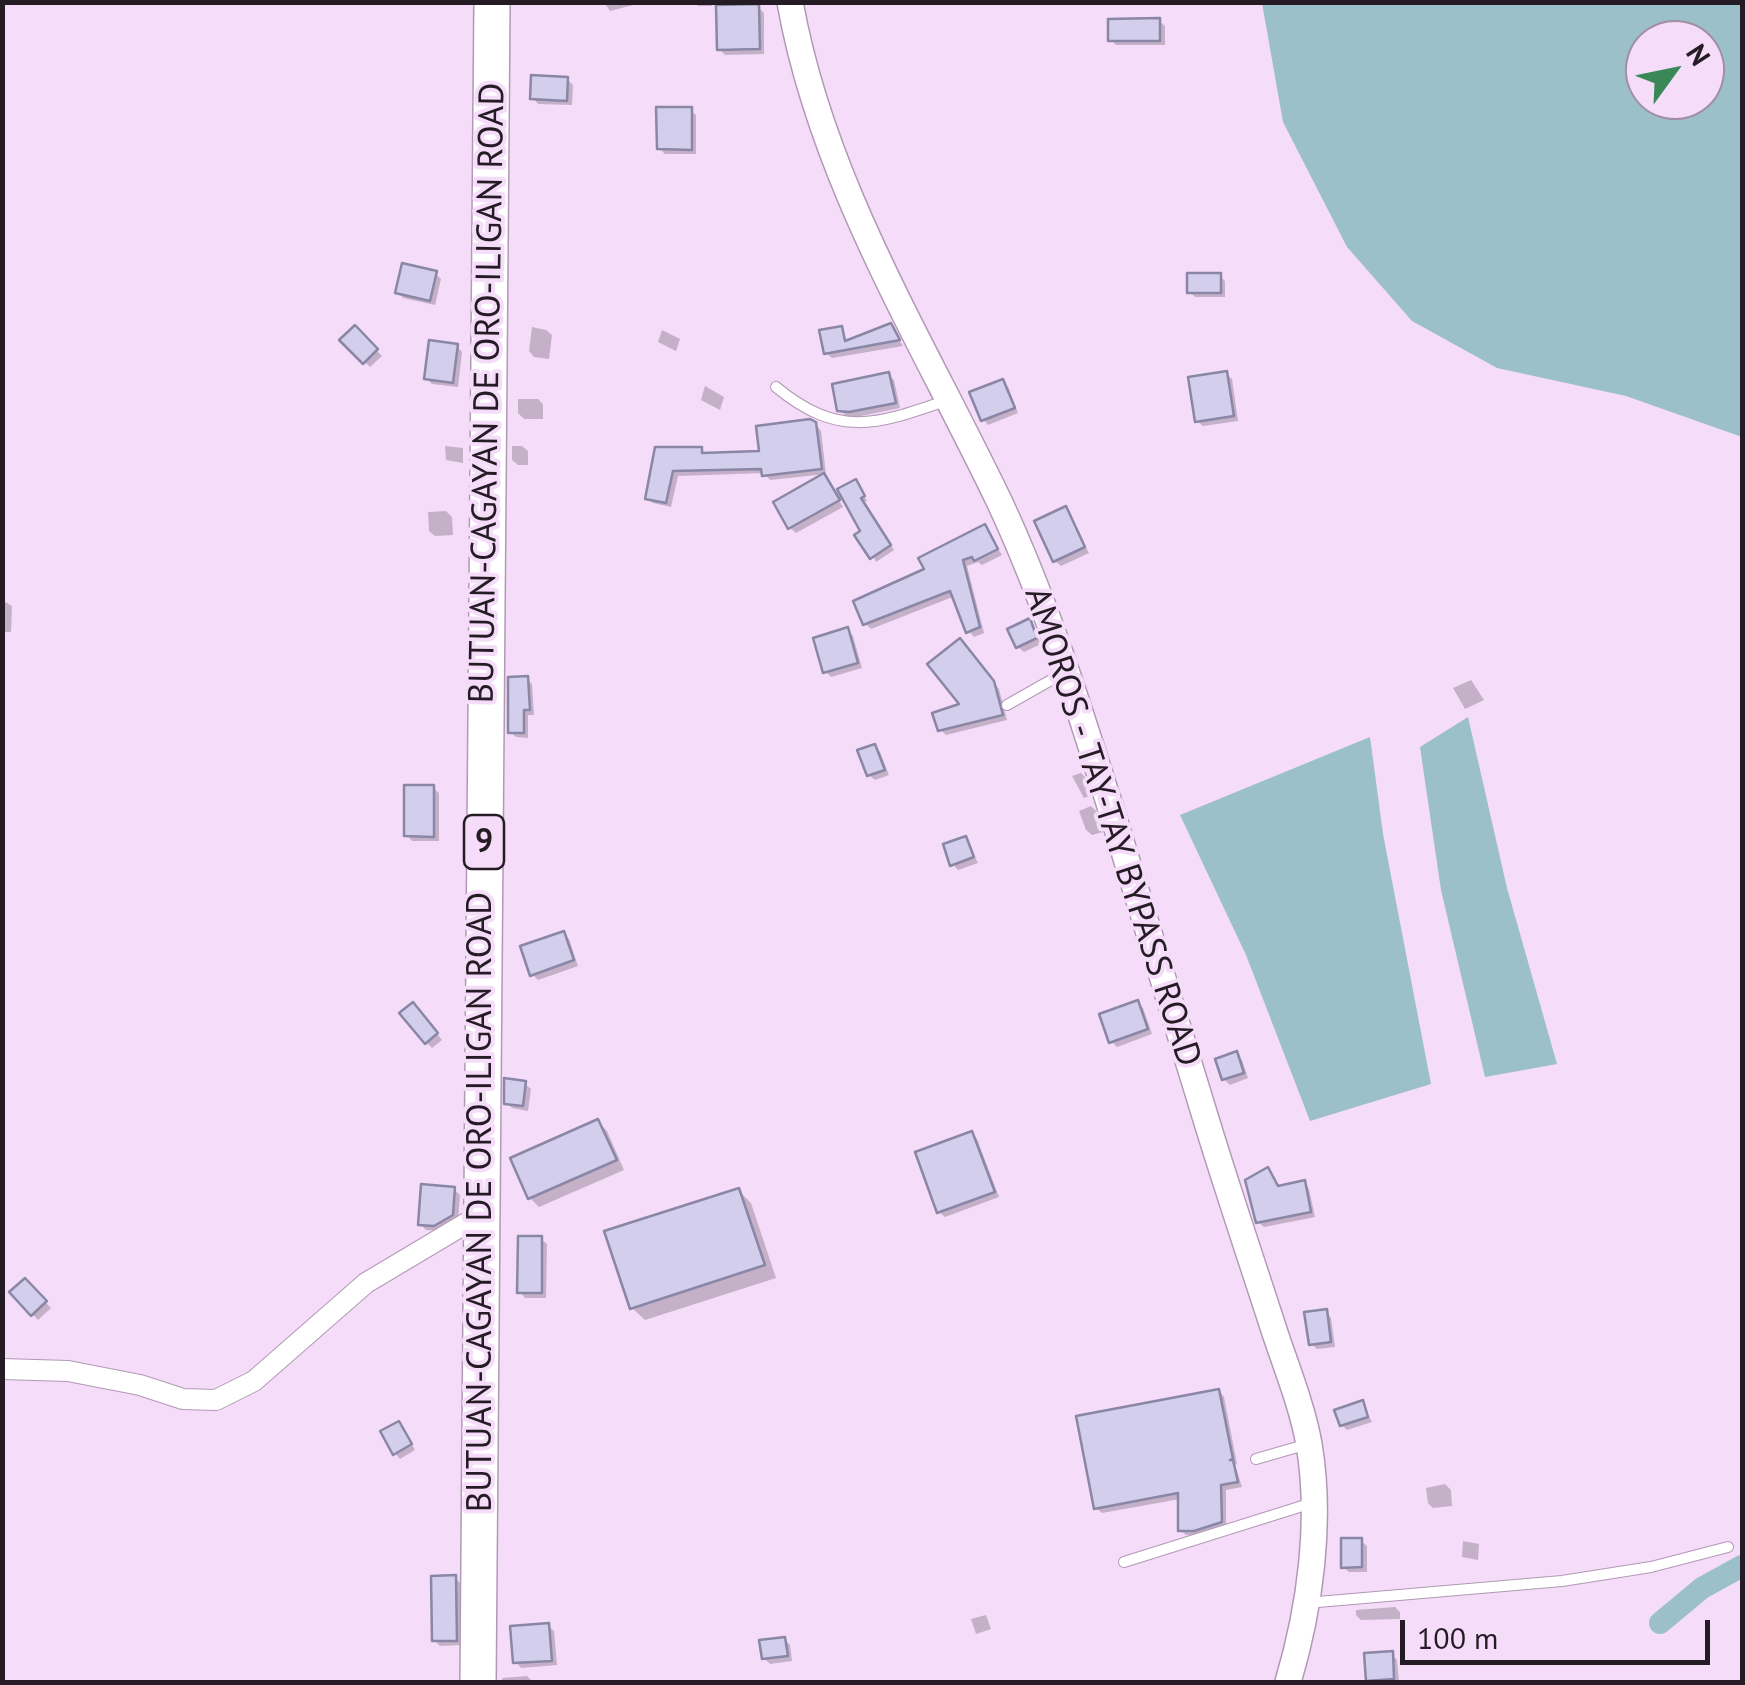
<!DOCTYPE html>
<style>
body{margin:0}
#map{position:relative;width:1745px;height:1685px;overflow:hidden;background:#f5dcf9;font-family:"PT Sans",sans-serif}
canvas{display:block}
.frame{position:absolute;inset:0;border:5px solid #241b25;pointer-events:none}
.north{position:absolute;left:1625px;top:20px;width:100px;height:100px;box-sizing:border-box;background:#f5dcf9;border:2px solid #a18fa4;border-radius:50%;rotate:57deg;font-size:28px;font-weight:700;line-height:40px;text-align:center;color:#241b25}
.north::after{content:'';display:block;margin:auto;width:35px;height:45px;background:#3a8857;clip-path:polygon(50% 0,100% 100%,50% 72%,0 100%)}
.scale{position:absolute;left:1400px;top:1620px;width:310px;height:45px;box-sizing:border-box;border:5px solid #241b25;border-top:0;padding-left:12px;font-size:30px;line-height:35px;white-space:nowrap;color:#241b25;-webkit-text-stroke:8px #f5dcf9;paint-order:stroke}
</style>
<div id="map">
<canvas width="1745" height="1685"></canvas>
<div class="frame"></div>
<div class="north">N</div>
<div class="scale">100 m</div>
</div>
<script>
const ctx = document.querySelector('canvas').getContext('2d');
ctx.lineJoin = 'round';
function fill(path, color) { ctx.fillStyle = color; ctx.fill(path, 'evenodd'); }
function strokePath(path, color, width, dash) { ctx.strokeStyle = color; ctx.lineWidth = width; ctx.lineCap = dash ? 'butt' : 'round'; ctx.setLineDash(dash || []); ctx.stroke(path); }
function drawText(font, color, halo, rows, align = 'center') {
  ctx.font = font + ' "PT Sans",sans-serif'; ctx.lineWidth = 8; ctx.setLineDash([]); ctx.textBaseline = 'middle'; ctx.strokeStyle = halo; ctx.fillStyle = color; for (const [text, x, y, turn = 0] of rows) {
    ctx.save(); ctx.translate(x, y); ctx.rotate((+turn || 0) * Math.PI / 180); ctx.textAlign = isNaN(turn) ? turn : align; if (halo) ctx.strokeText(text, 0, 0); ctx.fillText(text, 0, 0); ctx.restore();
  }
}
const water = new Path2D(`
 M1262 3H1742V437L1626 396 1497 368 1412 321 1347 247 1283 122ZM1645 40H1705V100H1645Z
 M1468 717 1507 888 1557 1064 1485 1077 1441 890 1420 747Z
 M1370 737 1383 834 1431 1084 1310 1121 1246 955 1180 815Z`);
const shadow = new Path2D(`
 M604 2H637V4L610 11Z
 M694 2H711L712 6H698Z
 M758 7 764 13V54L725 55 719 49Z
 M1159 21 1165 26V45H1116L1110 39Z
 M567 79 573 85 572 105 538 104 533 98Z
 M690 110 696 115V154H665L659 148Z
 M435 273 441 279 435 305 403 298 398 292Z
 M1220 276 1225 281V297H1195L1190 292Z
 M890 326 903 346 832 358 826 353 841 328 848 343Z
 M532 327 546 330 552 335 549 359 534 357 529 351Z
 M355 328 382 356 370 367 343 340Z
 M662 330 680 339 676 351 658 342Z
 M457 346 462 352 458 387 432 384 426 378Z
 M1226 374 1232 379 1238 421 1203 426 1197 421Z
 M888 375 894 380 900 408 856 417 845 415 839 409Z
 M1003 382 1008 387 1018 413 988 425 983 419Z
 M705 386 724 397 720 410 701 400Z
 M518 399H538L543 404V419H524L518 413Z
 M815 424 821 431 826 474 770 480 764 473 678 476 671 507 653 503 647 498 657 449H701L707 456 762 453Z
 M445 446 463 448V463L446 460Z
 M512 446H522L528 451V465H518L512 460Z
 M824 476 843 507 796 533 790 528Z
 M859 486 867 501 863 503 894 550 876 562 863 532Z
 M1066 509 1089 553 1061 566 1055 561Z
 M446 511 452 517 453 535 435 536 429 531 428 512Z
 M984 527 1002 555 982 565 978 562 967 566 984 633 974 637 969 631 955 596 871 629 865 623Z
 M2 600 12 606 11 632H2Z
 M1030 621 1041 644 1024 652 1018 647Z
 M847 630 853 636 862 668 831 677 826 672Z
 M965 647 999 689 1007 720 946 735 940 729 963 705Z
 M527 679 532 684 534 715H528V738L516 737 510 732Z
 M1471 680 1484 700 1465 709 1453 688Z
 M875 746 880 752 889 775 875 780 869 775Z
 M1081 773 1086 778 1092 795 1084 798 1072 776Z
 M433 788 439 793V841H412L407 835Z
 M1091 806 1097 812 1103 832 1092 835 1086 830 1079 811Z
 M965 838 978 863 958 870 953 864Z
 M563 934 569 939 578 966 538 980 532 974Z
 M1137 1003 1143 1008 1152 1034 1117 1047 1112 1042Z
 M418 1010 442 1040 432 1048 427 1043Z
 M1236 1054 1242 1060 1248 1078 1230 1085 1224 1079Z
 M525 1084 531 1089 528 1111 512 1108 507 1103Z
 M598 1122 607 1131 624 1170 539 1207 530 1198Z
 M972 1133 977 1139 999 1197 945 1217 939 1212Z
 M1268 1171 1280 1188 1304 1183 1309 1189 1315 1217 1264 1227 1258 1222Z
 M454 1189 460 1195 458 1221 441 1231 426 1230 420 1224Z
 M738 1190 751 1203 776 1278 645 1320 632 1308Z
 M541 1239 547 1244 546 1298H525L520 1292Z
 M25 1281 51 1308 38 1320 13 1293Z
 M1326 1312 1331 1318 1335 1347 1317 1349 1311 1344Z
 M1219 1391 1224 1397 1237 1464 1235 1465 1242 1487 1226 1490V1527L1201 1535H1186L1180 1530V1499L1102 1513 1096 1508Z
 M1362 1403 1372 1422 1347 1430 1342 1425Z
 M404 1430 415 1450 400 1459 395 1453Z
 M1445 1484 1451 1490 1452 1506 1433 1508 1428 1503 1426 1488Z
 M1361 1541 1367 1546V1572H1349L1343 1567Z
 M1463 1541 1479 1544 1478 1560 1462 1557Z
 M455 1578 460 1583 462 1645 440 1646 434 1640Z
 M1395 1607 1400 1612V1619L1361 1620 1356 1615V1610Z
 M986 1615 991 1629 976 1634 971 1619Z
 M548 1626 554 1631 557 1665 521 1668 516 1662Z
 M784 1639 790 1645 792 1661 770 1664 764 1658Z
 M1392 1654 1397 1660 1399 1682H1371L1369 1680Z
 M527 1676 533 1682H502V1678Z`);
const canal = new Path2D(`
 M1660 1623 1702 1588 1742 1566`);
const building = new Path2D(`
 M759 4 760 49 717 50 716 5Z
 M1160 18V41H1108V19Z
 M531 75 568 77 567 101 530 99Z
 M656 107H692V150L657 149Z
 M402 263 437 271 430 301 395 293Z
 M1187 273H1221V293H1187Z
 M891 323 900 340 824 354 819 330 842 326 845 341Z
 M355 325 378 349 363 364 339 340Z
 M429 340 458 344 453 383 424 379Z
 M1227 371 1234 416 1195 422 1188 377Z
 M889 372 896 403 849 412 837 411 832 384Z
 M1003 379 1015 408 981 421 969 392Z
 M810 419 816 422 822 469 762 476 761 469 673 471 666 503 645 499 655 447H702V453L759 451 756 426Z
 M824 473 840 500 788 529 773 502Z
 M856 479 865 496 861 498 891 545 870 559 854 535 860 531 837 489Z
 M1066 506 1085 547 1053 562 1034 521Z
 M985 524 998 549 974 561 972 557 963 560 980 627 966 633 950 591 863 625 853 601 924 569 918 558Z
 M1030 618 1037 638 1016 648 1007 629Z
 M848 627 858 663 823 673 813 638Z
 M960 638 994 681 1003 715 938 731 932 713 959 704 927 664Z
 M528 676 530 710H524V733H508V677Z
 M875 744 885 770 867 776 857 750Z
 M404 785H434V837L404 836Z
 M966 836 974 857 950 866 943 844Z
 M564 931 574 960 530 976 520 946Z
 M1138 1000 1148 1029 1109 1043 1099 1014Z
 M413 1002 438 1033 425 1044 399 1013Z
 M1237 1051 1244 1073 1222 1080 1215 1059Z
 M504 1078 526 1081 523 1106 504 1104Z
 M598 1119 617 1160 528 1199 510 1158Z
 M972 1131 995 1192 937 1213 915 1152Z
 M1268 1167 1278 1186 1305 1180 1311 1212 1256 1223 1245 1180Z
 M421 1184 455 1187 453 1215 434 1226 418 1225Z
 M739 1188 765 1265 630 1309 604 1231Z
 M518 1236H542V1293H517Z
 M25 1278 47 1301 31 1316 9 1292Z
 M1327 1309 1331 1342 1309 1345 1304 1312Z
 M1219 1389 1233 1459 1230 1460H1233L1238 1482 1221 1485 1222 1522 1194 1531H1178V1493L1094 1509 1076 1416Z
 M1363 1400 1368 1417 1340 1426 1334 1410Z
 M399 1421 412 1444 393 1455 380 1431Z
 M1341 1538H1362V1567L1341 1568Z
 M456 1575 457 1641H432L431 1576Z
 M549 1623 552 1661 513 1663 510 1626Z
 M785 1637 788 1656 762 1659 759 1640Z
 M1393 1651 1394 1679 1366 1681 1364 1653Z`);
const service = new Path2D(`
 M776 387C838 438 876 425 945 401
 M1007 705 1067 671
 M1256 1459 1308 1444
 M1124 1562 1312 1503
 M1306 1603 1562 1581 1651 1567 1728 1547`);
const minor = new Path2D(`
 M2 1369 68 1371 140 1385 183 1399 216 1400 254 1381 366 1283 480 1215`);
const tertiary = new Path2D(`
 M790 2C822 182 922 340 1000 503 1048 606 1081 714 1115 822 1146 924 1178 1027 1209 1129 1230 1197 1253 1265 1275 1333 1287 1369 1302 1406 1309 1444 1322 1522 1310 1608 1288 1682`);
const trunk = new Path2D(`
 M478 1682 492 2`);
const shields = [
 [484,842,40]
];
const shieldNames = [
 ["9",484,842]
];
const streetNames = [
 ["BUTUAN-CAGAYAN DE ORO-ILIGAN ROAD",488,393,-89],
 ["AMOROS - TAY-TAY BYPASS ROAD",1112,827,72],
 ["BUTUAN-CAGAYAN DE ORO-ILIGAN ROAD",481,1202,-90]
];
fill(water, '#9bc0ca');
fill(shadow, '#0003');
strokePath(canal, '#9bc0ca', 22);
fill(building, '#d2ceec');
strokePath(building, '#8a86a5', 2.5);
strokePath(service, '#b199b5', 12);
strokePath(minor, '#b199b5', 22);
strokePath(tertiary, '#b199b5', 28);
strokePath(trunk, '#b199b5', 38);
strokePath(service, '#fff', 10);
strokePath(minor, '#fff', 20);
strokePath(tertiary, '#fff', 25);
strokePath(trunk, '#fff', 35);
for (const [x, y, w] of shields) { const box = new Path2D(); box.roundRect(x - w / 2, y - 27, w, 54, 8); ctx.fillStyle = '#f5dcf9'; ctx.fill(box); strokePath(box, '#241b25', 2.5); }
drawText('bold 32px', '#241b25', null, shieldNames);
drawText('35px', '#241b25', '#f5dcf9', streetNames);
</script>
